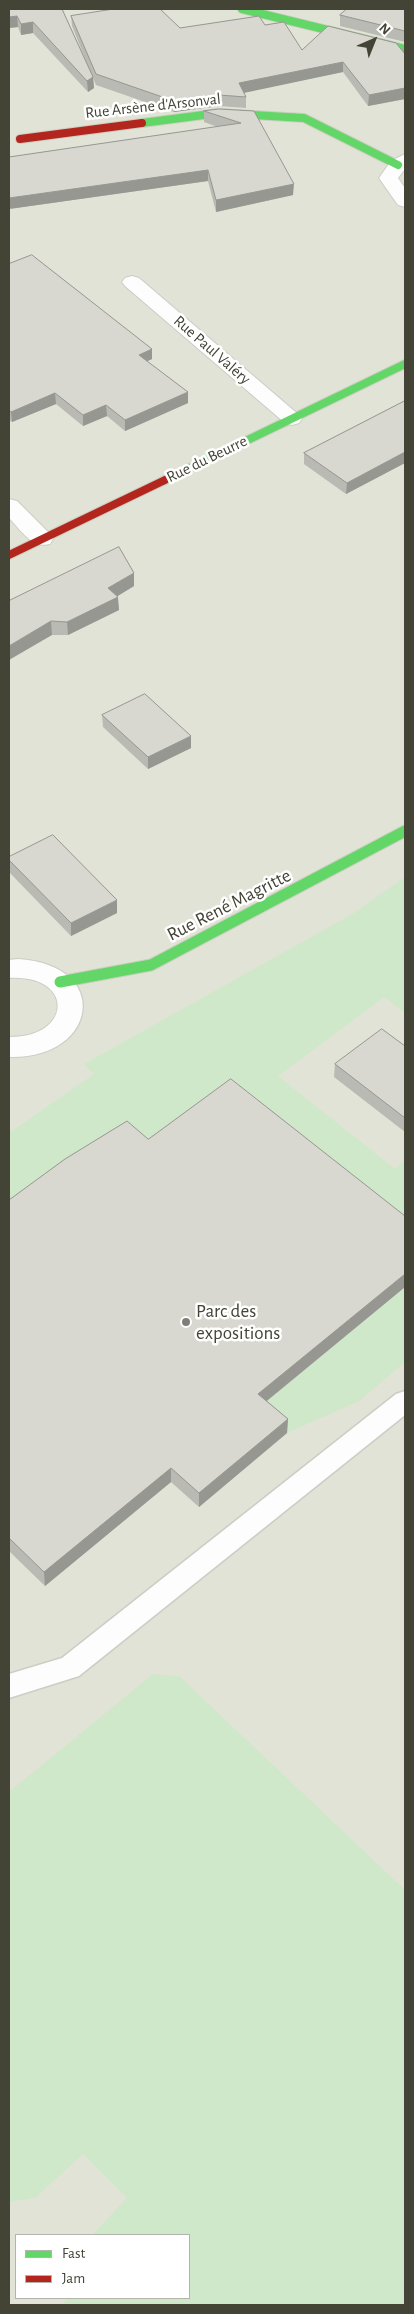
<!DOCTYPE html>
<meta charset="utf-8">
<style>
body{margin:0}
#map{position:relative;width:414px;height:2314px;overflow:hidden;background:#eeefe9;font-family:"Alegreya Sans",sans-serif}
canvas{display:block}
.frame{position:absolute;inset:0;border:10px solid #434436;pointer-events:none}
.legend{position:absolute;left:15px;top:2234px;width:175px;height:65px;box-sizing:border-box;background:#fff;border:1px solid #b4b4af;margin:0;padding:6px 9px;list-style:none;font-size:15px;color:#434436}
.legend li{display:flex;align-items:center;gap:10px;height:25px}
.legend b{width:25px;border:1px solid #b4b4af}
.north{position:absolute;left:349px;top:15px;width:50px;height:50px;-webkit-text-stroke:4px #fff;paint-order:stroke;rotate:44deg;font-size:14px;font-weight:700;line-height:20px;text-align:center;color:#434436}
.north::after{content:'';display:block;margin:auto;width:18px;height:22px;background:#434436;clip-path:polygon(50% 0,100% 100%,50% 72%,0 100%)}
</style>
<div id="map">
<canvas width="414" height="2314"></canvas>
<div class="frame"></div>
<ul class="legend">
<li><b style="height:6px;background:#63d668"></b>Fast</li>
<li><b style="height:6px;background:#b3261e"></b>Jam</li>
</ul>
<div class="north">N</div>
</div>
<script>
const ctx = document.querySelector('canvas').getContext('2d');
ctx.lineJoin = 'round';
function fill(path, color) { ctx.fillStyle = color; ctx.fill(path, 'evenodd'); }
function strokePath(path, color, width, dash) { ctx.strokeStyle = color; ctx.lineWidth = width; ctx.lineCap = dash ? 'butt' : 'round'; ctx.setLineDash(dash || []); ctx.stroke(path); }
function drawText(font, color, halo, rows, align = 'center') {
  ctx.font = font + ' "Alegreya Sans",sans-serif'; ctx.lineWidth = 5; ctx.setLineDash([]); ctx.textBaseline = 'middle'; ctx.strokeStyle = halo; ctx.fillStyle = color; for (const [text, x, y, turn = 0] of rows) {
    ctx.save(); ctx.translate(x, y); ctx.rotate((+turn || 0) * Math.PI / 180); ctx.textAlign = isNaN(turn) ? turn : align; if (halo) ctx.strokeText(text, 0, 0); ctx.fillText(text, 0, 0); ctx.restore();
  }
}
const residential = new Path2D(`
 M9 9H405V2305H9ZM16 2235H189V2298H16Z`);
const green = new Path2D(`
 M405 877V1013L384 997 278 1076 395 1169 405 1160V1232L9 1216V1133L94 1074 84 1064 354 913Z
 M405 1287V1362L359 1401 287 1433 254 1405 306 1356 314 1362Z
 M153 1674 179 1676 405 1890V2305H64L66 2298H189V2235H92L127 2198 83 2154 35 2198 9 2202V1792Z`);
const lane = new Path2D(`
 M405 1391V1415L79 1676 9 1698V1674L62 1658 396 1394Z`);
const street = new Path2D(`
 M405 154V169L398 178 405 188V207L398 205 379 178 391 161Z
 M132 276 139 278 299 415 302 419 299 423 292 425 285 423 125 286 122 282 125 278Z
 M9 499 17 501 50 534 53 539 50 544C32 549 21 530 9 518Z
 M18 959C114 965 97 1060 9 1057V1037C73 1038 75 974 9 978V960Z`);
const fastFar1 = new Path2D(`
 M242 9 405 49
 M142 123 219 113 304 118 398 165
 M165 480 405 364`);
const fast = new Path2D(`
 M60 982 151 965 405 831`);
const jam = new Path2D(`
 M20 139 142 123
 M9 555 165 480`);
const wall = new Path2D(`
 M9 9H62L86 61 72 26 71 16 180 28 265 25 302 50 405 54V99L368 106 343 72 244 92 246 97V108L219 106 174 112 96 85 93 78 94 88 88 92 33 33 21 35 18 27 9 28Z
 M405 9V42L340 26V15Z
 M204 111H254L293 195 216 212 208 181 9 209 218 127 204 122Z
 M9 264 152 349V359L147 361 188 403 125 431 107 416 83 426 56 404 12 422 9 420Z
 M405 401V463L346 494 304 464V453Z
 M134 573V586L117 596 119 610 68 635H52L9 601Z
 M102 715 191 736V748L148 769 103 727Z
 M9 857 117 913 71 936 9 872Z
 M405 1046V1132L334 1077 335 1064Z
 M148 1139 405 1216V1287L267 1401 288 1419 287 1433 199 1507 171 1482 45 1586 9 1551V1200Z`);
const shadedWall = new Path2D(`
 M17 16 18 27 9 28V17Z
 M33 22V33L21 35V24Z
 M343 62V72L239 94V83Z
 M93 77 94 88 88 92 87 81Z
 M405 88V99L368 106 369 95Z
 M219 95V106L174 112V101Z
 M208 170V181L9 209V198Z
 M294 184 293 195 216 212V200Z
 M152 349V359L139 365V355Z
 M188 392V403L125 431V420Z
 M55 393 56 404 12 422 11 412Z
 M106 405 107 416 83 426V415Z
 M405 452V463L346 494 347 483Z
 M134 573V586L108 602V588Z
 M118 597 119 610 68 635 67 622Z
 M51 621 52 635 9 660V646Z
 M191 736V748L148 769V757Z
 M117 900V913L71 936V923Z
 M405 1274V1287L258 1408V1394Z
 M288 1419 287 1433 199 1507V1493Z
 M171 1468V1482L45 1586 44 1572Z`);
const building = new Path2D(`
 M9 9H62L93 77 87 81 33 22 21 24 17 16 9 17Z
 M114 9H160L180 28 259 16 265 25 284 22 302 50 328 26 396 43 405 54V88L369 95 343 62 239 83 246 97 219 95 174 101 96 74 71 16Z
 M347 9H405V31L340 15Z
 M219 109 254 111 294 184 216 200 208 170 9 198V157L241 123 204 111Z
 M32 255 152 349 139 355 188 392 125 420 106 405 83 415 55 393 11 412 9 410V264Z
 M405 401V452L347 483 304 453Z
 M119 547 134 573 108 588 118 597 67 622 51 621 9 646V601Z
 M145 694 191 736 148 757 102 715Z
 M53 835 117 900 71 923 9 860V857Z
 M382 1029 405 1046V1118L335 1064Z
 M231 1079 405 1216V1274L258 1394 288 1419 199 1493 171 1468 44 1572 9 1538V1200L65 1159 127 1121 148 1139Z`);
const markers = [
 [186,1322,5,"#7f8075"]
];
const farStreetnames = [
 ["Rue Arsène d'Arsonval",153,106,-6],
 ["Rue Paul Valéry",212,350,41],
 ["Rue du Beurre",207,459,-26]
];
const streetNames = [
 ["Rue René Magritte",229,905,-27]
];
const poiNames = [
 ["Parc des",196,1311],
 ["expositions",196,1333]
];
fill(residential, '#e1e3d6');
fill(green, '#d0e8ca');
strokePath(lane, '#cccdc6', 3);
strokePath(street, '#cccdc6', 2);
strokePath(fastFar1, '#cdcfc2', 10);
strokePath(fast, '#cdcfc2', 13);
strokePath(jam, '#cdcfc2', 10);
fill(lane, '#fcfdfc');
fill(street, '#fcfdfc');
strokePath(fastFar1, '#63d668', 8);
strokePath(fast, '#63d668', 11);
strokePath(jam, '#b3261e', 8);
fill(wall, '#babab4');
fill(shadedWall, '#979792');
fill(building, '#d8d8d1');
strokePath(building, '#979792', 1);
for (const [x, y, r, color] of markers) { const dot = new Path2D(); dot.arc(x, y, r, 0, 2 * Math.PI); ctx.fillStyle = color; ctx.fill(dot); strokePath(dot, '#fff', 2); }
drawText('16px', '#434436', '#fff', farStreetnames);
drawText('19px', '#434436', '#fff', streetNames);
drawText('19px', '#434436', '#fff', poiNames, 'left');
</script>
